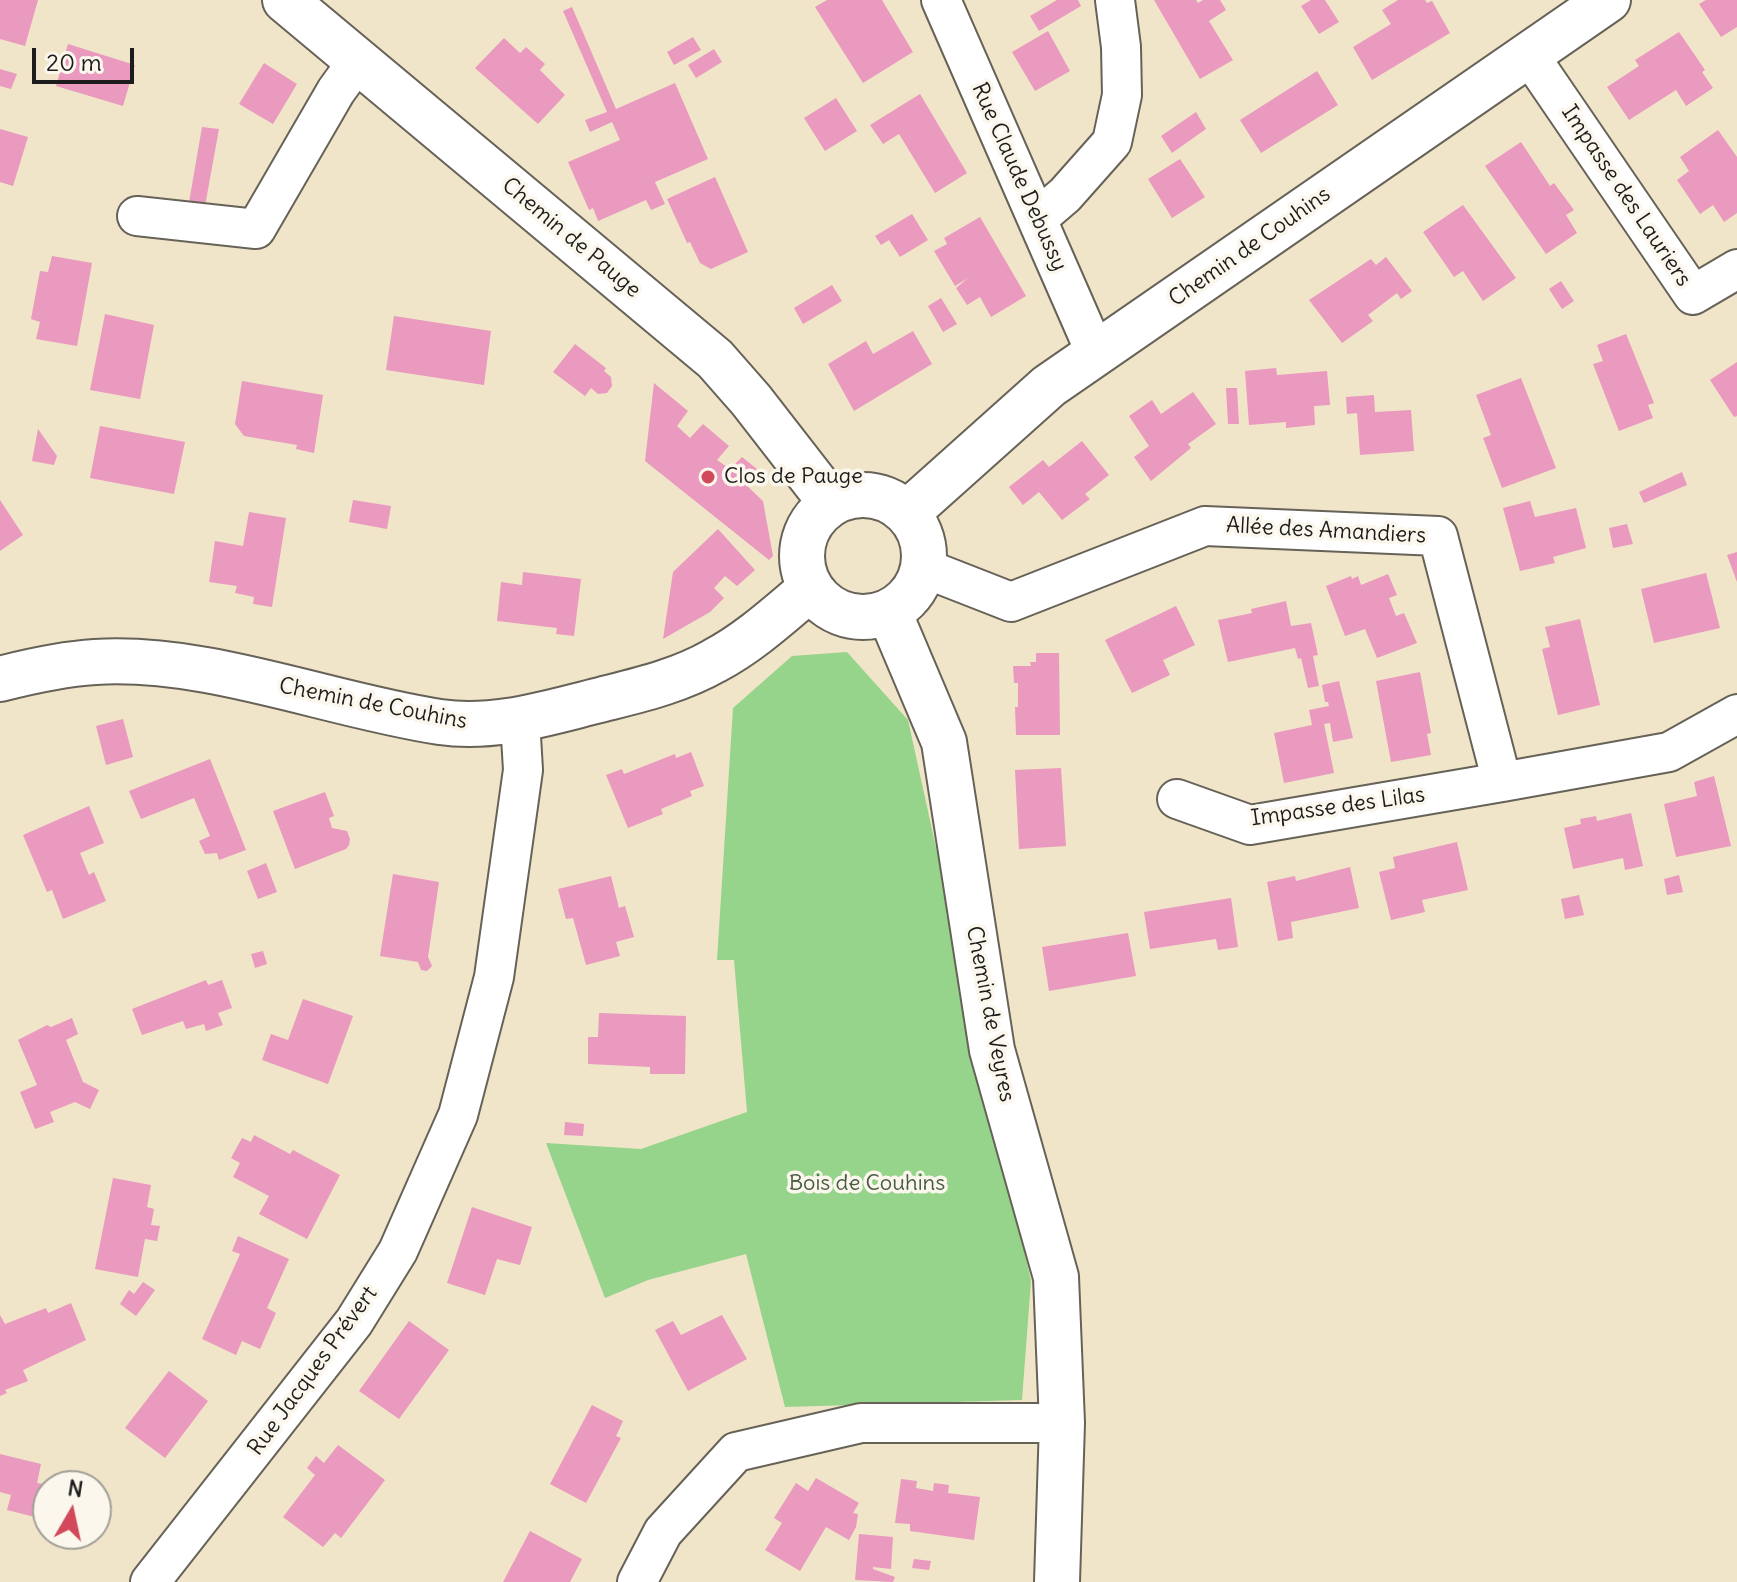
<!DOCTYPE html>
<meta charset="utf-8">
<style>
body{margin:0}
#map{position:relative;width:1737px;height:1582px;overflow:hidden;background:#f0e5c8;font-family:Delius,sans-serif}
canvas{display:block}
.north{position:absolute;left:32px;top:1470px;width:80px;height:80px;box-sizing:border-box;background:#fbf7ec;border:2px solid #a29f99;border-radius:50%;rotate:9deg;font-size:22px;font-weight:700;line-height:32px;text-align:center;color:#1c1c1c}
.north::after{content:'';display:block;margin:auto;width:28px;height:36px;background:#d1495b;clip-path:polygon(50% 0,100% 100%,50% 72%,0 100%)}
.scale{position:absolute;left:32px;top:48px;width:102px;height:36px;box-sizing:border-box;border:4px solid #1c1c1c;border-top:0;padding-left:10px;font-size:24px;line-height:28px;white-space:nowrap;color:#1c1c1c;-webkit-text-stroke:6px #fbf7ec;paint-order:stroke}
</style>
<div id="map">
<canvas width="1737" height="1582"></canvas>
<div class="north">N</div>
<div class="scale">20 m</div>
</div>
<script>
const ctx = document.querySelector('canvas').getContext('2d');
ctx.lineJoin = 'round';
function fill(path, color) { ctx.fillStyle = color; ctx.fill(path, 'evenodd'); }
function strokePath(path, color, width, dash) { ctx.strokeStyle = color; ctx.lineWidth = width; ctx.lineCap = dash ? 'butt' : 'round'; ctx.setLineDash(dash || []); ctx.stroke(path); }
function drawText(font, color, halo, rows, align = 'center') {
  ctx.font = font + ' Delius,sans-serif'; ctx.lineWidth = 7; ctx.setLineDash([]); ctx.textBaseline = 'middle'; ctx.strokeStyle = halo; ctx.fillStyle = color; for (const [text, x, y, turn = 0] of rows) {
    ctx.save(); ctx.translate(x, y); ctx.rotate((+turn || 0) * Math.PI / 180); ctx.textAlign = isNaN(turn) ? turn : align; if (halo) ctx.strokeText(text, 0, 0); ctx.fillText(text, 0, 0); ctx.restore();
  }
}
const green = new Path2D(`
 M847 652 908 720 1031 1281 1022 1400 785 1407 746 1254 648 1280 605 1298 546 1143 641 1149 747 1112 734 960H717L733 708 792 656Z`);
const building = new Path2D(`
 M0 0H38L25 46 0 39Z
 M827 0H882L913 52 863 83 815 7Z
 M1057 0H1078L1081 6 1039 31 1030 16Z
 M1154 0H1196L1198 3 1203 0H1220L1226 10 1209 21 1233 60 1200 79Z
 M1311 0H1325L1339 22 1319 34 1301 6Z
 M1398 0H1425L1427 3 1432 1 1450 33 1372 80 1353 47 1391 24 1382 10Z
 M1706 0H1737V27L1721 37 1699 4Z
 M572 7 616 109 675 83 708 159 655 182 665 204 651 210 646 200 598 221 593 208 589 210 568 162 620 140 612 122 590 132 585 120 607 112 563 11Z
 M1048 31 1070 71 1035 91 1012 52Z
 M1679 32 1705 70 1702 72 1713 88 1686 106 1676 90 1629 120 1607 87 1639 66 1635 60Z
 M693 37 701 50 674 65 667 52Z
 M504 38 520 53 526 47 545 64 540 70 565 95 538 124 475 68Z
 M68 44 135 65 123 106 56 86Z
 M714 49 722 62 696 78 688 65Z
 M264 63 297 84 273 124 239 104Z
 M0 69 17 74 11 89 0 86Z
 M1317 71 1338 105 1261 153 1240 120Z
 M920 94 967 173 935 193 899 134 883 144 870 125Z
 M836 98 857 131 825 151 804 118Z
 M1196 112 1206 129 1172 153 1161 136Z
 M202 127 219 129 203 217 187 214Z
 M0 129 28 137 13 186 0 182Z
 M1718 130 1737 157V213L1724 222 1713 205 1700 214 1677 180 1689 171 1680 157Z
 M1521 142 1550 186 1554 183 1574 210 1566 215 1577 233 1546 254 1485 166Z
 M1180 159 1205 197 1172 218 1148 179Z
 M715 177 748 252 711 269 700 263 690 242 687 243 667 199Z
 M1463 205 1516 278 1483 301 1463 271 1454 277 1423 232Z
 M912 214 928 240 900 257 889 240 881 245 875 236Z
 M980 217 1026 296 991 317 980 297 967 305 956 288 968 278 955 286 934 251 947 244 944 238Z
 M52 256 92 263 77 346 36 339 40 322 31 319 40 271 48 272Z
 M1386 257 1412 291 1401 299 1397 293 1368 315 1373 321 1342 343 1309 300 1371 259 1376 265Z
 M1561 281 1574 301 1562 309 1549 289Z
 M832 285 842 301 803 324 794 308Z
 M941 298 957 324 943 332 928 306Z
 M105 314 154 325 140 399 90 390Z
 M394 316 491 331 484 385 386 370Z
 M913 331 932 364 854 411 828 364 866 341 873 354Z
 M1626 334 1654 403 1648 405 1653 418 1619 431 1593 364 1603 361 1597 345Z
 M575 344 606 368 604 371 611 377 612 386 607 393 598 394 591 388 585 396 553 372Z
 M1737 362V416L1734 417 1710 380Z
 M1276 368 1277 375 1327 371 1330 405 1314 406 1315 425 1286 428V422L1249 425 1245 371Z
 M1521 378 1556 468 1502 488 1483 438 1491 435 1476 395Z
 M242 381 323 395 314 453 296 449 297 445 244 436 235 424Z
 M654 383 688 411 677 426 690 438 703 424 729 446 717 460 730 469 742 457 757 469 745 484 763 501 773 556 769 560 645 461Z
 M1226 388H1237L1239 424H1228Z
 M1193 392 1216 424 1188 444 1191 448 1151 481 1134 457 1149 446 1129 416 1152 400 1161 414Z
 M1374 395 1375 412 1411 410 1414 451 1360 455 1357 413 1347 414 1346 397Z
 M100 426 185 442 174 494 90 478Z
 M38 429 57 456 54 465 32 461Z
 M1082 441 1109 475 1085 494 1090 499 1062 520 1039 492 1023 505 1009 487 1043 460 1049 467Z
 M1682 472 1687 485 1644 503 1639 492Z
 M0 500 23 535 0 551Z
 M353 500 391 506 387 529 349 522Z
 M1530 501 1535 517 1576 508 1586 548 1553 557 1555 563 1520 571 1503 508Z
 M249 512 286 518 272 607 253 604 254 597 235 593 237 586 209 582 215 541 243 546Z
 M1627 524 1633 544 1613 548 1609 528Z
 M718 529 755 570 737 586 725 576 714 588 724 598 710 612 663 639 673 572Z
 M1737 552V582L1727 555Z
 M523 572 581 579 574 636 556 634 557 628 497 621 501 582 522 585Z
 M1706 573 1720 628 1654 643 1641 589Z
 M1388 574 1397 595 1389 598 1396 616 1404 613 1417 643 1377 658 1365 629 1345 636 1326 586 1351 576 1352 579 1358 576 1361 585Z
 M1286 601 1291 626 1311 623 1318 655 1313 656 1319 686 1308 688 1301 658 1298 659 1295 648 1228 662 1218 620 1252 613 1251 609Z
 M1176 606 1195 645 1163 660 1170 675 1132 693 1105 640Z
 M1580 619 1600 705 1558 715 1542 649 1550 647 1545 627Z
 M1036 653H1059L1060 735H1016L1015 707H1018V683H1014L1013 666H1031L1030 662H1036Z
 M1420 672 1431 733 1427 734 1431 755 1391 762 1376 681Z
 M1339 681 1353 738 1333 742 1330 723 1324 724 1334 773 1284 783 1274 733 1312 725 1309 710 1329 706 1328 702H1325L1322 685Z
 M123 719 133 757 106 765 96 726Z
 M691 752 704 786 690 791 692 796 661 809 663 814 628 828 606 775 622 769 624 774 675 754 676 758Z
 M210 759 246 850 219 860 217 853 205 854 199 841 210 836 194 798 141 819 129 791Z
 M1061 768 1066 846 1019 849 1015 770Z
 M1714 776 1731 846 1676 857 1664 804 1697 796 1694 782Z
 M325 792 334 816 329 818 332 828 347 831 350 839 349 845 346 849 295 869 273 811Z
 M89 806 104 843 80 853 89 875 94 872 106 901 63 919 52 890 47 892 23 835Z
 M1631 813 1643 866 1625 870 1623 858 1573 869 1564 828 1581 824 1580 819 1596 816 1597 821Z
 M1457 842 1468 890 1422 900 1425 912 1391 920 1379 872 1395 868 1393 857Z
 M266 863 277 892 258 899 247 871Z
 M1350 867 1359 908 1291 922 1293 938 1278 941 1267 882 1295 876 1296 881Z
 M393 874 439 882 428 957 432 966 427 971 421 970 418 962 380 956Z
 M1679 875 1683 892 1667 895 1664 879Z
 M611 876 619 908 625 906 634 937 616 942 620 956 586 965 573 918 566 919 558 889Z
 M1579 895 1584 915 1565 919 1561 899Z
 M1231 898 1238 947 1218 950 1216 939 1150 949 1144 912Z
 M1128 933 1136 976 1049 991 1042 947Z
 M263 951 267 964 255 968 251 954Z
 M206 980 208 985 222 980 232 1008 218 1013 223 1025 206 1031 204 1024 186 1029 183 1021 142 1035 132 1009Z
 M303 999 353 1016 328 1084 262 1060 271 1034 288 1040Z
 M599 1013 686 1016 685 1074H650V1067L588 1064V1037H598Z
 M72 1018 78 1034 66 1040 83 1082 99 1090 90 1109 75 1102 50 1112 54 1122 35 1129 20 1092 37 1085 18 1040 47 1025 51 1027Z
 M565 1122 584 1124 583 1136 564 1135Z
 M254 1135 290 1154 293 1150 340 1175 307 1239 259 1214 269 1196 233 1177 240 1163 231 1158 242 1138 251 1142Z
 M113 1178 151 1185 147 1207 154 1209 151 1225 160 1226 157 1241 145 1239 138 1277 95 1269Z
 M472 1207 532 1227 520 1265 497 1259 485 1295 447 1283Z
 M238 1236 289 1259 267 1308 276 1313 260 1349 242 1341 236 1355 202 1339 240 1254 232 1251Z
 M143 1282 155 1290 136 1316 120 1304 129 1290 134 1294Z
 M71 1303 86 1340 23 1370 28 1381 5 1390 7 1393 0 1396V1315L5 1324 46 1308 48 1313Z
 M722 1315 747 1359 688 1391 655 1330 673 1321 681 1335Z
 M409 1321 449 1350 399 1419 359 1391Z
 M169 1371 208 1401 165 1458 125 1428Z
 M592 1405 623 1421 616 1436 621 1438 586 1503 550 1484Z
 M338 1445 385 1480 341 1538 335 1533 323 1547 283 1517 315 1475 307 1468 316 1456 324 1463Z
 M0 1454 41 1464 37 1483 48 1485 39 1518 7 1510 11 1495 0 1492Z
 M816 1478 859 1503 853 1513 858 1514 856 1527 849 1540 826 1527 800 1571 765 1550 782 1523 774 1518 796 1483 808 1491Z
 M901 1479 917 1481 916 1488 933 1491 934 1483 949 1485 948 1493 980 1497 974 1540 910 1531V1524L895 1523Z
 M530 1531 582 1559 570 1582H503Z
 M859 1534 893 1537 891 1569 873 1567V1569L895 1577 893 1582 855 1580Z
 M914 1559 931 1561 929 1570 912 1568Z`);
const minor = new Path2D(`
 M941 0 1096 354
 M1529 55 1693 295 1737 269
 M137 216 256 229 336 91 357 62
 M1037 219 1065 195 1112 142 1122 95 1121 47 1115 0
 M924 568 1011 602 1205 526 1438 536 1502 782 1669 752 1737 714
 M1177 799 1250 825 1502 782
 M150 1582 354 1322 398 1251 458 1115 494 977 523 770 520 720
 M637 1582 663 1532 736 1452 861 1423H1062`);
const tertiary = new Path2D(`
 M285 0 715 359 751 400 831 503
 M802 556a61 61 0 1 1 122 0a61 61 0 1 1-122 0Z
 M907 513 1049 386 1608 0
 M889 612 944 742 992 1050 1056 1277 1062 1423 1057 1582
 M0 679C31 671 62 664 95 662 208 655 328 705 440 722 495 730 547 713 600 700 639 690 679 681 714 661 750 642 780 614 811 588`);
const markers = [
 [708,477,8,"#d1495b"]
];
const streetNames = [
 ["Rue Claude Debussy",1019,177,66],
 ["Impasse des Lauriers",1626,196,56],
 ["Chemin de Pauge",571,238,40],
 ["Chemin de Couhins",1250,247,-35],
 ["Allée des Amandiers",1326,531,3],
 ["Chemin de Couhins",373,704,11],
 ["Impasse des Lilas",1338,807,-8],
 ["Chemin de Veyres",990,1014,79],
 ["Rue Jacques Prévert",313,1371,-54]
];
const poiNames = [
 ["Clos de Pauge",724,477]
];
const parkNames = [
 ["Bois de Couhins",867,1184]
];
fill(green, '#95d48a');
fill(building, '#ea99bf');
strokePath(minor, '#666258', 42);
strokePath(tertiary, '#666258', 48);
strokePath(minor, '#fff', 38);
strokePath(tertiary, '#fff', 44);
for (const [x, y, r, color] of markers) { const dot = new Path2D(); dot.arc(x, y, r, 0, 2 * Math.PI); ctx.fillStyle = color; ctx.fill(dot); strokePath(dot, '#fbf7ec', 3); }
drawText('22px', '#1c1c1c', '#fbf7ec', streetNames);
drawText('22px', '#1c1c1c', '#fbf7ec', poiNames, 'left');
drawText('22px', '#465c42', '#fbf7ec', parkNames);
</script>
